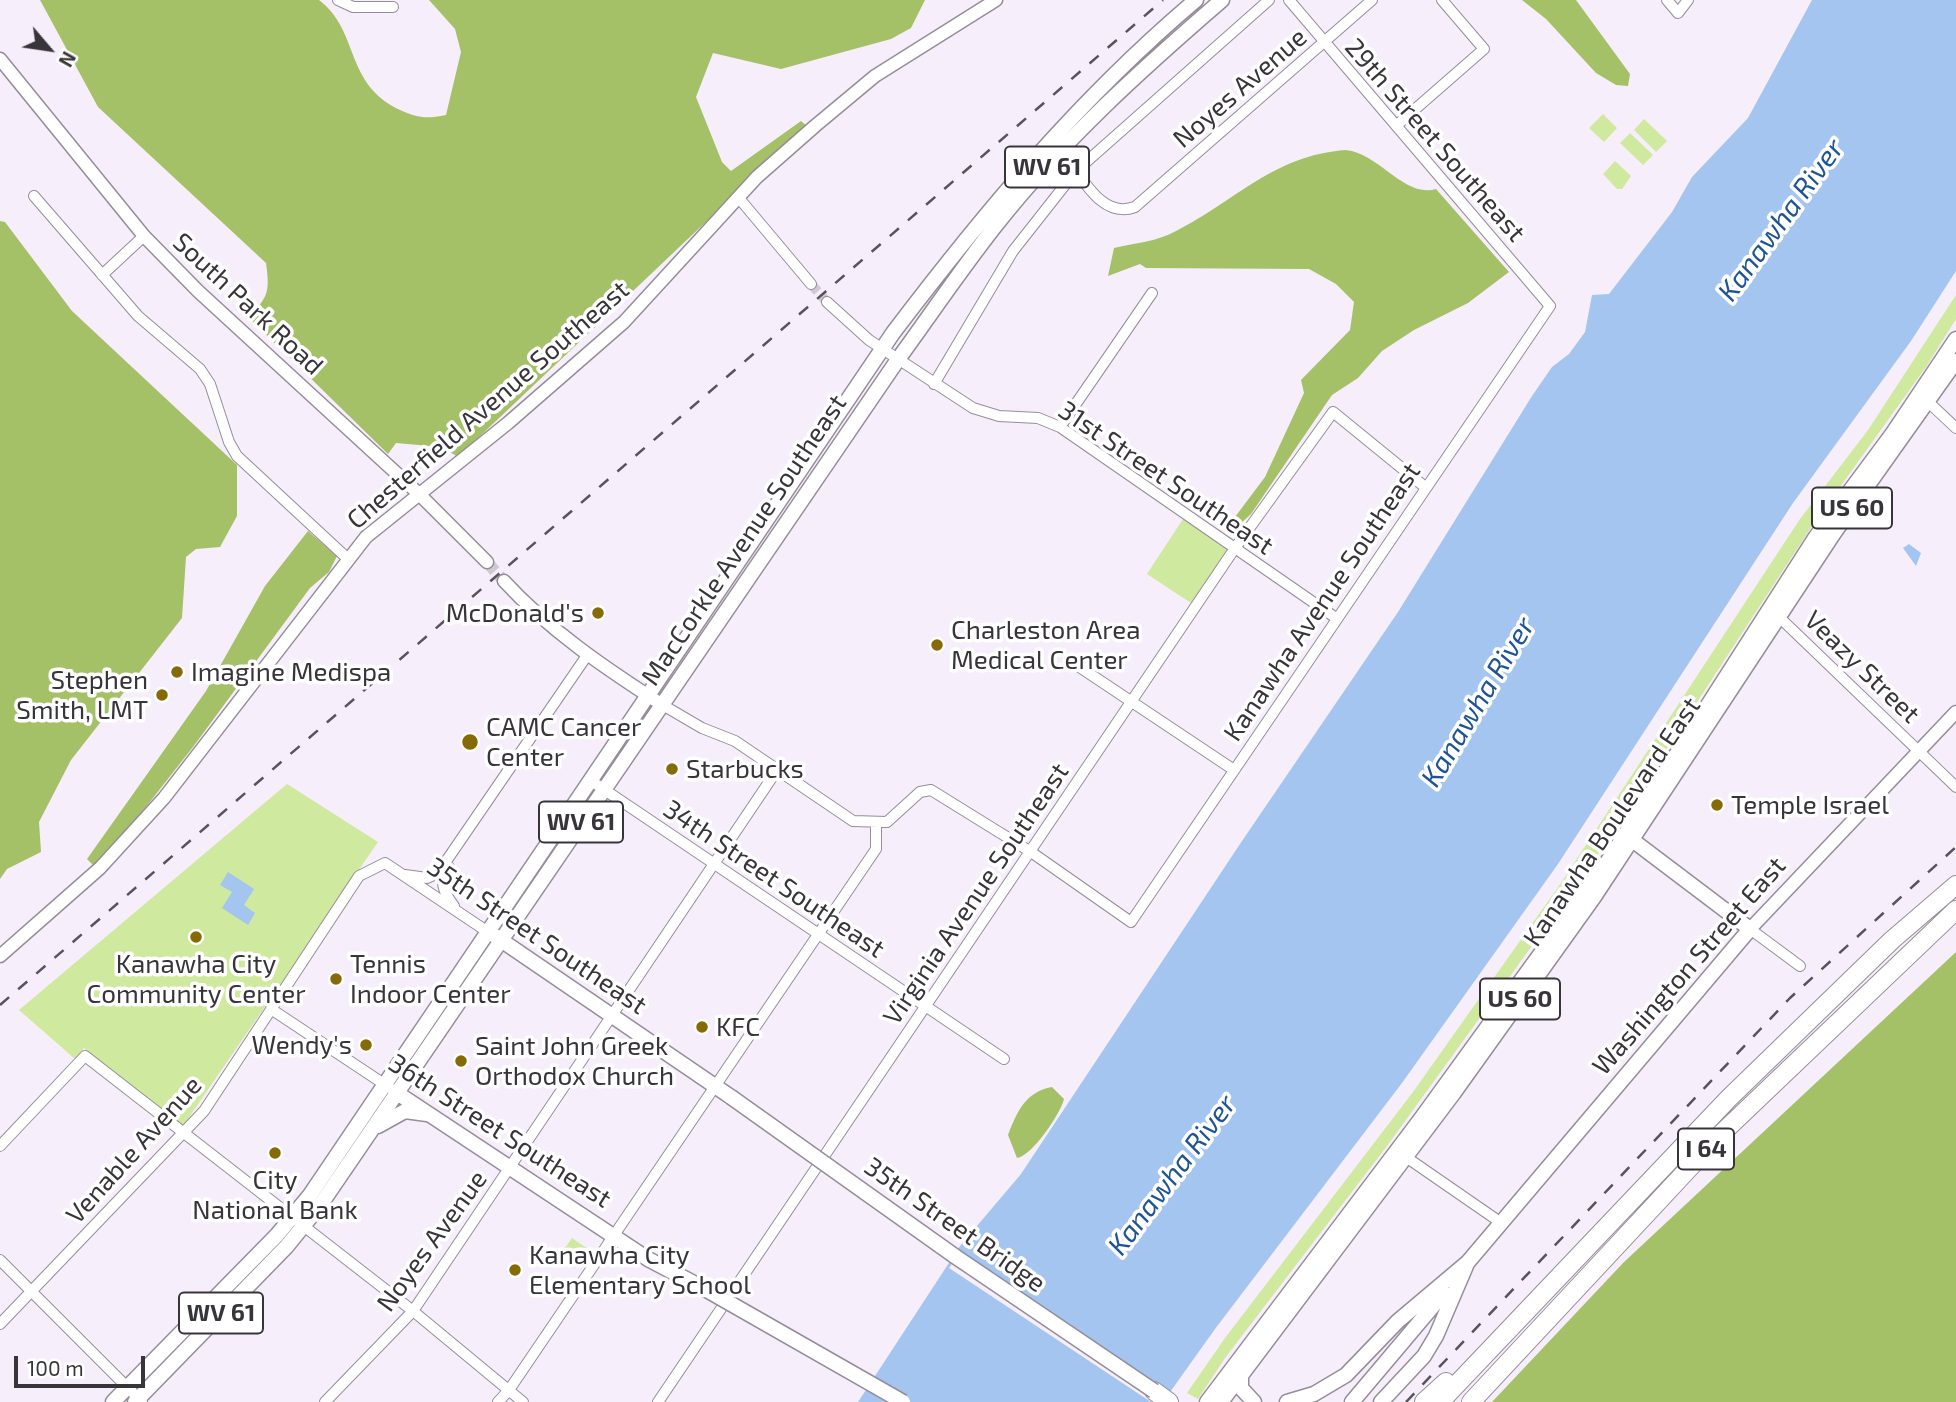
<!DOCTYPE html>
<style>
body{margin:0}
#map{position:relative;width:1956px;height:1402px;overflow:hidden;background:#f6eefb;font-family:"Exo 2",sans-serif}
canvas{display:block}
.north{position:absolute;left:14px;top:14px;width:70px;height:70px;-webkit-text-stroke:5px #fff;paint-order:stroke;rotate:119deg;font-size:19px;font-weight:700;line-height:28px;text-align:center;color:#38353a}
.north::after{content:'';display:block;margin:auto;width:24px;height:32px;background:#38353a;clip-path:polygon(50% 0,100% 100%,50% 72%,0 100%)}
.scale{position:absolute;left:14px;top:1356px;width:131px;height:32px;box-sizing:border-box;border:4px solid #38353a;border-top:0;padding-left:9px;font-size:21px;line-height:24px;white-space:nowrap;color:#38353a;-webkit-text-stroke:5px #fff;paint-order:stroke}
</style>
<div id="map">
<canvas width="1956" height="1402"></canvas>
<div class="north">N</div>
<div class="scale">100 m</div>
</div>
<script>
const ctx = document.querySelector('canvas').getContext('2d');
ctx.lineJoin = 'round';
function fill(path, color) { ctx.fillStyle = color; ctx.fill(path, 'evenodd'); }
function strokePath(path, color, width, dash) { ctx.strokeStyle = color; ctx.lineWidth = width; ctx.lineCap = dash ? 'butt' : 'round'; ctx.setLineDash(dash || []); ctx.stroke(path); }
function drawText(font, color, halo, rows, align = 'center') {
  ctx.font = font + ' "Exo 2",sans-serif'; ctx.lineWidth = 7; ctx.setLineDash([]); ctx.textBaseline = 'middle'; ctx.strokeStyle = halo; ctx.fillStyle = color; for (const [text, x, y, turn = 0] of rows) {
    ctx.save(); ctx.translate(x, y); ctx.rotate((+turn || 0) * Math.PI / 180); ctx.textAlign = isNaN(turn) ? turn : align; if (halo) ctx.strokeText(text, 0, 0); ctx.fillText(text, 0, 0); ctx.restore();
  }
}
const green = new Path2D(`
 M1603 114 1617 128 1604 142 1589 128Z
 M1644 119 1667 141 1656 152 1634 130Z
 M1630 133 1653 155 1643 165 1620 143Z
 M1615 161 1631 176 1622 189H1617L1603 174Z
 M1956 295V319L1926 367 1812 526 1592 863 1387 1146 1225 1358 1198 1399 1187 1393 1225 1338 1413 1092 1561 883 1800 519 1868 430Z
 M1183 519 1228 549 1191 603 1147 574Z
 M287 784 378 842 183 1126 101 1064 84 1048 75 1059 19 1010Z
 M572 1238 588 1249 574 1268 559 1257 551 1267 540 1260 550 1248 557 1249 561 1254Z`);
const forest = new Path2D(`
 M40 0H319C360 31 344 84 400 110 418 118 426 119 446 115L461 52 455 29 429 0H925L911 28 891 39 781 69 713 53 696 97 722 162 731 171 801 121 807 126 458 457 442 447 396 443 388 454 249 318C268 296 270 293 266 263L98 107Z
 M1522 0H1576L1630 74 1628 86 1616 85 1596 73 1546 19Z
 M1346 150C1380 154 1404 198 1436 189L1509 272 1468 303 1414 330 1382 351 1358 378 1332 395 1251 514 1238 526 1232 521 1265 477 1304 393 1301 380 1350 330 1354 302 1336 284 1309 269 1146 268 1140 264 1108 276 1114 248C1135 243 1156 242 1176 231 1237 200 1274 155 1346 150Z
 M0 221 5 222 72 311 237 465V516L220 547 196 549 186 557 182 618 71 760 39 822 41 852 7 869 0 879Z
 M308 531 337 556 329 572 310 588 193 747 105 859 93 865 87 859 206 691 265 586Z
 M1956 952V1402H1492L1624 1262Z
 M1052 1087 1064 1099C1061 1113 1032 1156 1017 1158L1008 1135C1017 1112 1025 1092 1052 1087Z`);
const water = new Path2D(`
 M1812 0H1956V271L1911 341 1793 503 1558 864 1402 1083 1215 1329 1163 1402H858L960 1246 1021 1174 1242 841 1398 612 1532 396 1552 367 1569 354 1585 332 1592 295 1609 294 1672 212 1692 177 1748 118Z
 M1909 544 1921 553 1916 566 1903 548Z
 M228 872 254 889 244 905 255 913 248 925 222 908 232 892 220 885Z`);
const pier = new Path2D(`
 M959 1253 1155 1387 1170 1391 1163 1402H1151L949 1268Z`);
const streetTunnel = new Path2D(`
 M811 284 827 302`);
const secondaryTunnel = new Path2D(`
 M487 562 504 581`);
const street = new Path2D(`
 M338 0 353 7H393
 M1667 0 1678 13 1688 0
 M1397 125 1484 49 1442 0
 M1076 171C1090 191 1108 217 1135 207L1372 0
 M34 196 138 316 200 369 210 384 229 442 237 456 348 559
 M738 197 811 284
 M102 275 144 236
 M827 302 869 340 973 408 999 416 1038 418 1060 427 1336 618
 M934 384 1013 251 1076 171 1269 0
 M1923 397 1956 428
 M1060 427 1152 293
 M1777 615 1956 787
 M1078 666 1234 770
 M661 704 702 728 735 741 853 821 887 822 920 792 931 790 1031 852 1131 922 1550 306 1289 0
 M590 780 1004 1059
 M449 867C439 882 443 892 454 906
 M405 875 427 878 438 873 588 654
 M1750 929 1800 966
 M271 1009 390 1088
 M0 1146 85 1056 413 1311 523 1402
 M1403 1155 1500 1222
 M0 1260 142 1402
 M0 1324 204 1111 359 876 385 863 488 932
 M325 1402 413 1311 771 779
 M498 1402 509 1390 876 849V824
 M658 1402 1235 548 1333 412 1425 487`);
const secondary = new Path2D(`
 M0 59 144 236 198 291 419 494 487 562
 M504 581C549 630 605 668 661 704
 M1750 929 1956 712
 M0 956 100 868 164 798 366 537 508 423 624 322 757 177 815 126 875 76 996 0`);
const primary = new Path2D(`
 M495 936 731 1097
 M397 1093 648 1259 705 1289
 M378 1126 405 1111 427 1114
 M1241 1373V1388L1254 1402
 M113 1402 277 1235 310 1195 893 333C984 213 1080 98 1196 0
 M135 1402 287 1246 321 1204 899 358C931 314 962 268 996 225 1062 141 1142 69 1222 0
 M1207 1402 1420 1120 1610 858 1815 538 1893 433 1956 339
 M1221 1402 1453 1094 1594 897 1834 533 1956 361
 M1287 1402 1314 1394 1346 1375 1398 1321 1468 1262 1750 929 1627 836
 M1352 1402 1444 1293
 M1381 1402 1424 1356 1436 1336 1466 1266`);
const highway = new Path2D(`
 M1154 1391 1169 1402
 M1424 1402 1446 1382
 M1440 1402 1729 1098 1892 940 1956 885
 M1471 1402 1721 1134 1956 910`);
const rail = new Path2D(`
 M0 1005 1163 0
 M1406 1402 1790 998 1956 847`);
const primaryBridge = new Path2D(`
 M731 1097 956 1257 1154 1391
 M705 1289 903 1402`);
const markers = [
 [598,613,7,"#866a05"],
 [937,645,7,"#866a05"],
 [177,672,7,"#866a05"],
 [162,695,7,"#866a05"],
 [470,742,9,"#866a05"],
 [672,769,7,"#866a05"],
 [1717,805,7,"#866a05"],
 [196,937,7,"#866a05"],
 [336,979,7,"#866a05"],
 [702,1027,7,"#866a05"],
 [366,1045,7,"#866a05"],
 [461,1061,7,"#866a05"],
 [275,1153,7,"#866a05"],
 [515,1270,7,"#866a05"]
];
const shields = [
 [1047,167,84],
 [1852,508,80],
 [581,822,84],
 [1520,999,80],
 [1706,1149,56],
 [221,1313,84]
];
const shieldNames = [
 ["WV 61",1047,167],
 ["US 60",1852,508],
 ["WV 61",581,822],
 ["US 60",1520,999],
 ["I 64",1706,1149],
 ["WV 61",221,1313]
];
const streetNames = [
 ["Noyes Avenue",1240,88,-41],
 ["29th Street Southeast",1435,140,49],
 ["South Park Road",248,304,43],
 ["Chesterfield Avenue Southeast",488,405,-41],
 ["31st Street Southeast",1166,478,34],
 ["MacCorkle Avenue Southeast",744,540,-56],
 ["Kanawha Avenue Southeast",1322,602,-56],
 ["Veazy Street",1862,667,44],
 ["Kanawha Boulevard East",1612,822,-56],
 ["34th Street Southeast",774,879,34],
 ["Virginia Avenue Southeast",976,894,-56],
 ["35th Street Southeast",537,936,34],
 ["Washington Street East",1689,966,-49],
 ["36th Street Southeast",500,1131,33],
 ["Venable Avenue",134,1150,-48],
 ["35th Street Bridge",955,1225,35],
 ["Noyes Avenue",432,1241,-54]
];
const poiNames = [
 ["McDonald's",584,613,"right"],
 ["Charleston Area",951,630],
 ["Medical Center",951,660],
 ["Imagine Medispa",191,672],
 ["Stephen",148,680,"right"],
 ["Smith, LMT",148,710,"right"],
 ["CAMC Cancer",486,727],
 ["Center",486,757],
 ["Starbucks",686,769],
 ["Temple Israel",1731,805],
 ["Kanawha City",196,964,"center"],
 ["Community Center",196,994,"center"],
 ["Tennis",350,964],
 ["Indoor Center",350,994],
 ["KFC",716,1027],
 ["Wendy's",352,1045,"right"],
 ["Saint John Greek",475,1046],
 ["Orthodox Church",475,1076],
 ["City",275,1180,"center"],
 ["National Bank",275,1210,"center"],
 ["Kanawha City",529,1255],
 ["Elementary School",529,1285]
];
const waterNames = [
 ["Kanawha River",1781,220,-54],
 ["Kanawha River",1478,702,-59],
 ["Kanawha River",1172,1175,-53]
];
fill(green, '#cfe99e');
fill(forest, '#a4c168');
fill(water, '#a3c5f0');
fill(pier, '#f6eefb');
strokePath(streetTunnel, '#d0c9d4', 10, [10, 5]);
strokePath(secondaryTunnel, '#d0c9d4', 12, [12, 6]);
strokePath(street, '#958d99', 12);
strokePath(secondary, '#958d99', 15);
strokePath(primary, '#958d99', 17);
strokePath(highway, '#958d99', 20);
strokePath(street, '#fff', 10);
strokePath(secondary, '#fff', 12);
strokePath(primary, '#fff', 14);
strokePath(highway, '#fff', 18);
strokePath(rail, '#57535a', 2.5, [12, 12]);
strokePath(primaryBridge, '#958d99', 17, []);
strokePath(primaryBridge, '#fff', 14);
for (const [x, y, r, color] of markers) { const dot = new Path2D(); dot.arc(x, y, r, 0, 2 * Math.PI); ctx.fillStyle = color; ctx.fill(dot); strokePath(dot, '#fff', 2.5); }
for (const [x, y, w] of shields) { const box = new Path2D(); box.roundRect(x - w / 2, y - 20.5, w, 41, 5); ctx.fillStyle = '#fff'; ctx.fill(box); strokePath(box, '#38353a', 2); }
drawText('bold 24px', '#38353a', null, shieldNames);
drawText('26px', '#38353a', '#fff', streetNames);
drawText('26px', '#38353a', '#fff', poiNames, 'left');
drawText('italic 28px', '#1e5495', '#fff', waterNames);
</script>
